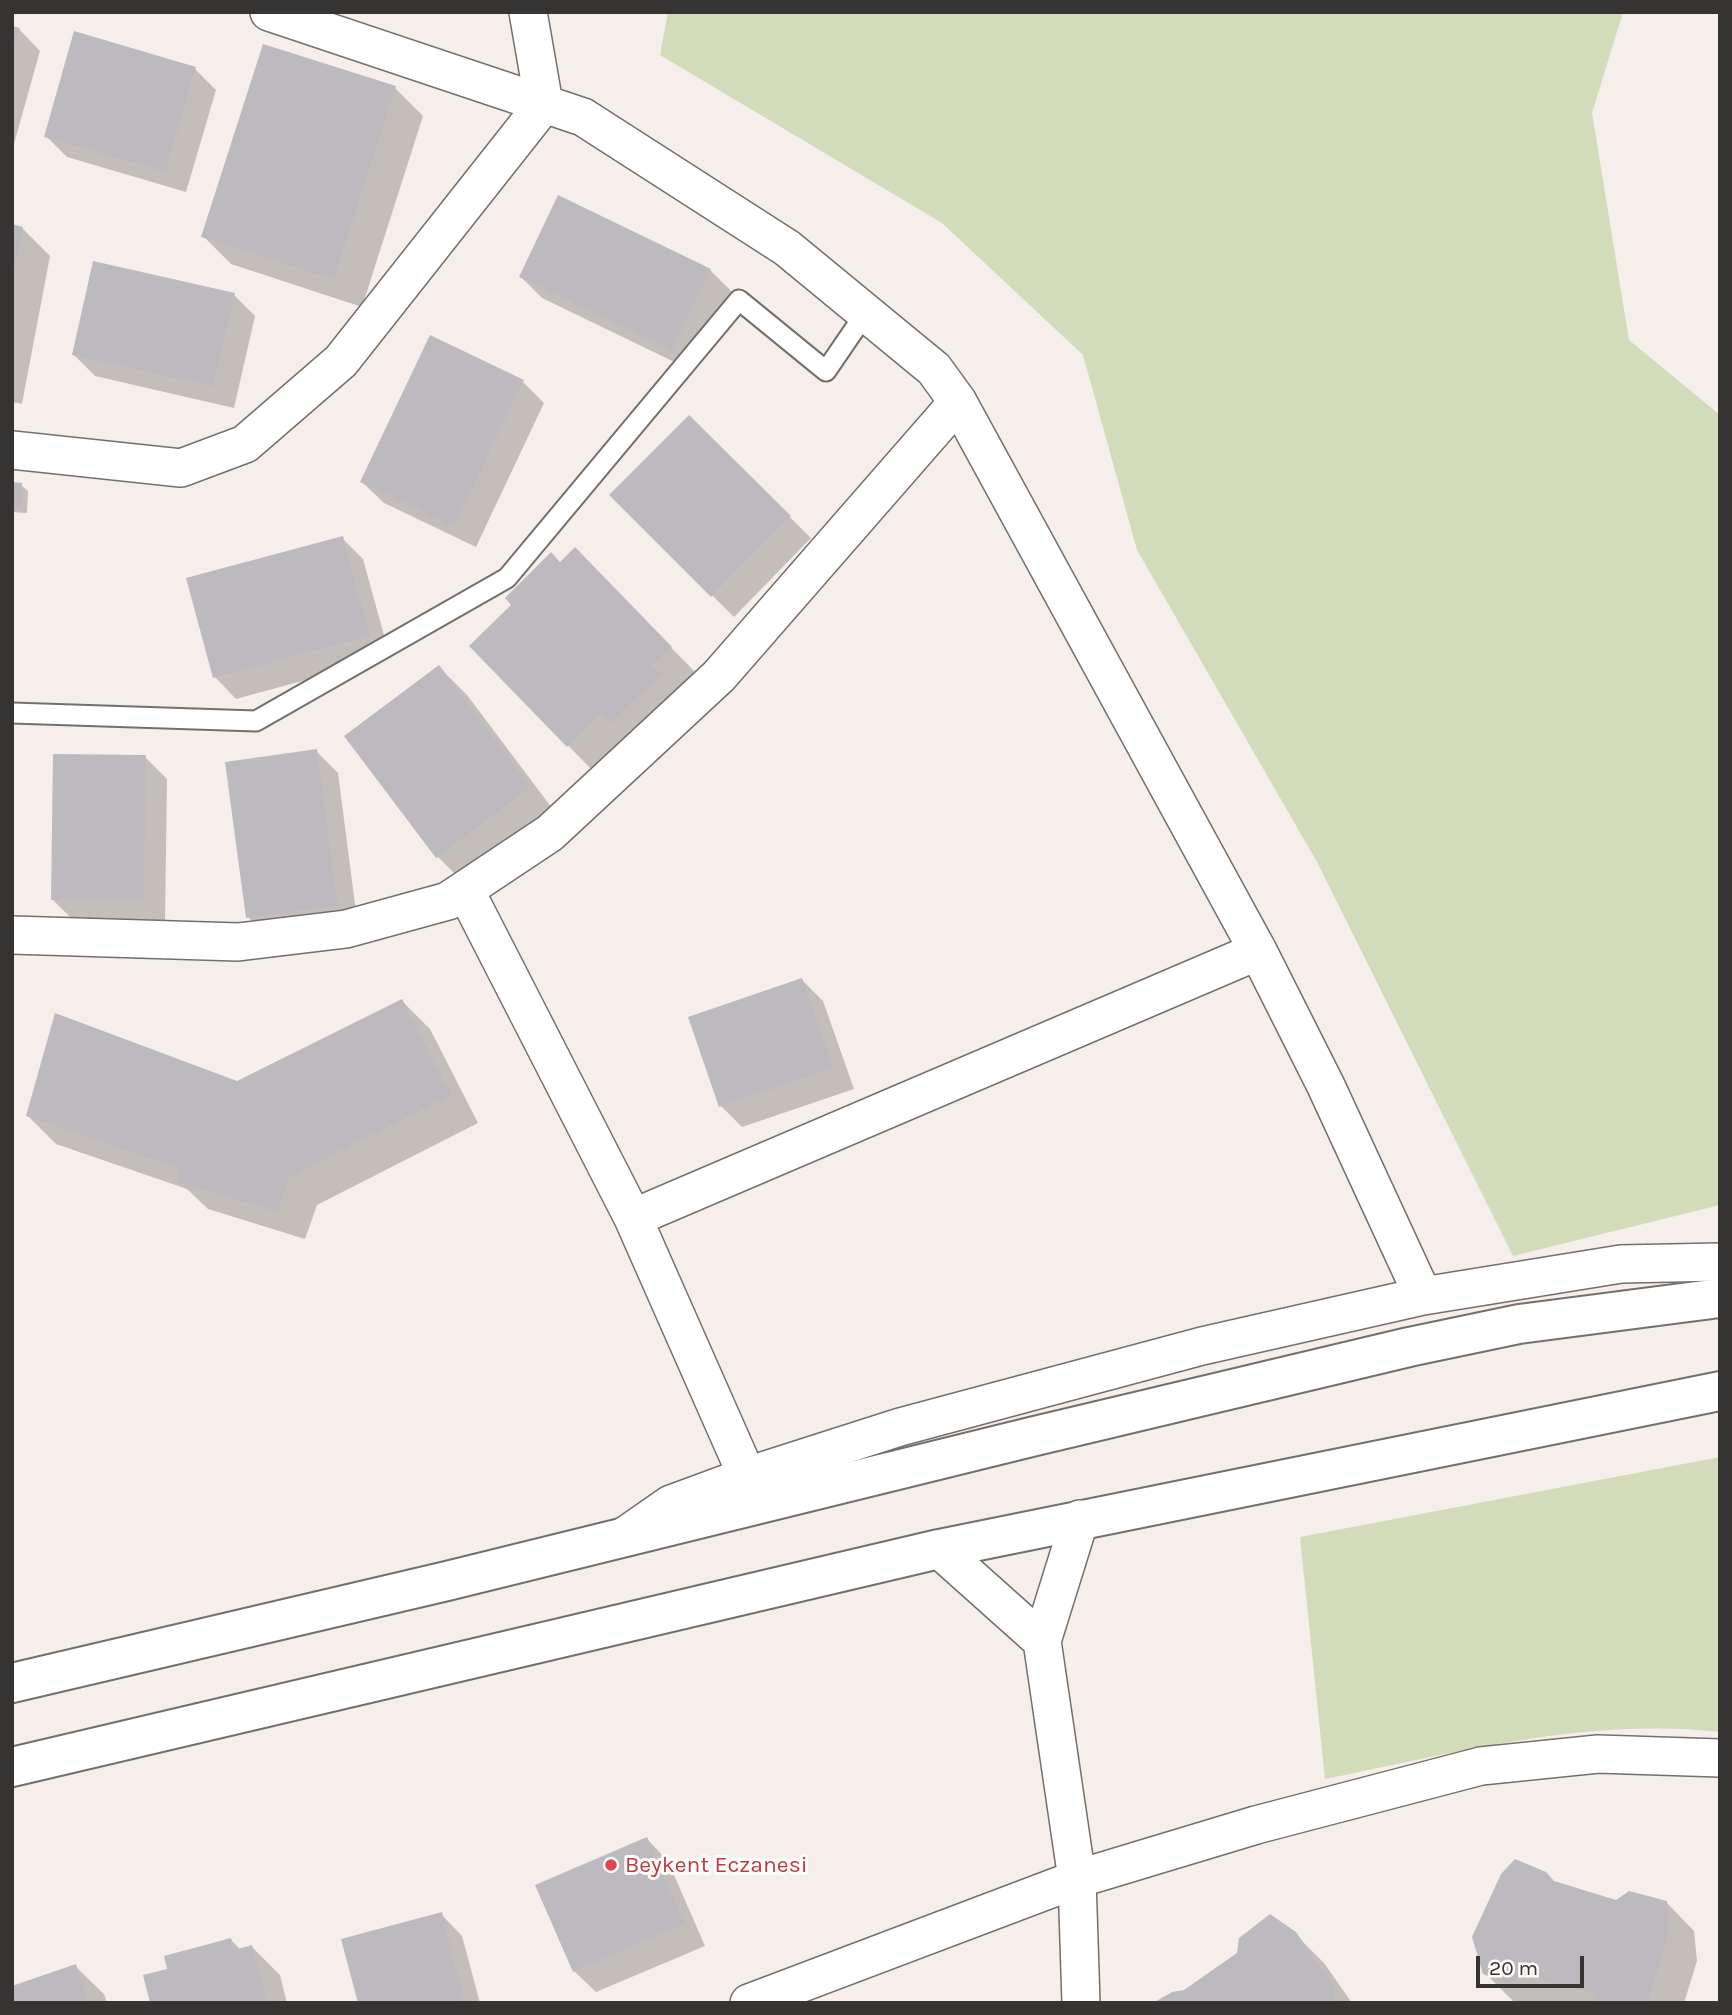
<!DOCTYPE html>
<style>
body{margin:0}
#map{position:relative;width:1732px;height:2015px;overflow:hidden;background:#f6eeea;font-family:Karla,sans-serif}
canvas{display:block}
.frame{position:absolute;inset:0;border:14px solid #363432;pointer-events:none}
.scale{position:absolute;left:1476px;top:1956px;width:108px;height:32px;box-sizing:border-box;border:4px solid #363432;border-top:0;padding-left:9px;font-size:21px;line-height:24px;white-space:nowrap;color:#363432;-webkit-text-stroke:5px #fefdfc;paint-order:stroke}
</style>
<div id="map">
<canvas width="1732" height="2015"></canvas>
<div class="frame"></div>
<div class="scale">20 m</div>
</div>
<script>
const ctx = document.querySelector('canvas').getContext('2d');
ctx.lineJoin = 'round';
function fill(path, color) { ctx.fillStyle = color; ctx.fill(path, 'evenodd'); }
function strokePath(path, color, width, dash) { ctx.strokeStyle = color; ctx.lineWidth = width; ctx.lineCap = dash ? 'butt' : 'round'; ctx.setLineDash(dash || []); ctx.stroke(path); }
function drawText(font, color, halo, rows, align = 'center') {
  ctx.font = font + ' Karla,sans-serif'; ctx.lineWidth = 6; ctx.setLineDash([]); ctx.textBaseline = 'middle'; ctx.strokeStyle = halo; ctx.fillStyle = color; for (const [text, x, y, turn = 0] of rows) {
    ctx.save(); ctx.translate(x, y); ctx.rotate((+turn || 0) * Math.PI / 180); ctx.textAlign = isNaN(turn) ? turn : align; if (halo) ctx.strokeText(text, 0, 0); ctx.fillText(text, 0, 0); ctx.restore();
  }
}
const green = new Path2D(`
 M668 12H1623L1592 113 1629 340 1720 415V1205L1513 1256 1317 862 1137 550 1083 355 942 223 660 55Z
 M1720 1457V1732C1586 1717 1455 1753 1325 1779L1300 1537Z`);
const shadow = new Path2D(`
 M12 28 19 29 40 51 12 151Z
 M195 69 216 90 186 192 67 157 46 136Z
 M395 88 423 116 362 307 231 264 203 236Z
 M12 226 22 228 50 256 22 404 12 402Z
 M710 270 731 291 693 371 542 298 521 277Z
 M234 295 255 316 234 408 95 376 74 355Z
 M523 382 544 403 476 547 384 503 362 482Z
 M689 417 811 538 734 617 611 495Z
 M12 484 21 485 28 491 27 513 12 512Z
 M342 538 363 559 390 657 236 699 215 677Z
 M603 578 699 676 596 774 471 646Z
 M439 667 467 695 558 816 466 885 438 857 347 736Z
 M316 751 338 773 358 927 269 938 248 917Z
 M145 757 167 779 165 922 74 921 53 900Z
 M802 980 823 1001 854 1089 742 1127 721 1106Z
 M402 1001 430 1029 478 1123 317 1205 305 1239 208 1209 187 1189 56 1144 28 1116 237 1083Z
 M647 1839 668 1861 705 1946 596 1992 574 1971Z
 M1554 1882 1616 1902H1666L1694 1931 1697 1961 1684 2003 1514 2002 1485 1973Z
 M441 1914 462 1936 480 2003H360Z
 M1295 1934 1324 1963 1352 2003H1156L1185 1992Z
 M231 1940 241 1950 252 1947 280 1975 287 2003H152L169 1971Z
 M75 1966 104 1994 107 2003H12Z`);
const building = new Path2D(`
 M12 26 20 28 13 52 12 51Z
 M74 31 196 67 165 172 44 137Z
 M263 44 396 86 334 280 201 237Z
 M558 195 711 269 672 351 519 277Z
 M12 224 23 227 14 274H12Z
 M93 261 235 293 213 387 72 355Z
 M430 335 524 380 454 527 360 482Z
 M689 415 791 516 711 597 609 495Z
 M12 482 22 483 21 507 12 506Z
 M343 536 370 636 213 678 186 578Z
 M575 547 672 647 652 666 661 674 611 723 601 714 567 747 469 646 511 605 505 598 551 552 560 562Z
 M439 665 531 787 436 858 344 736Z
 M317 749 338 906 246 918 225 762Z
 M53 754 146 755 144 901 51 900Z
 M802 978 834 1068 719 1107 688 1017Z
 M402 999 452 1095 289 1177 277 1212 177 1182 179 1169 26 1116 55 1013 237 1081Z
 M647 1837 685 1924 573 1972 535 1885Z
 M1515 1859 1546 1872 1554 1881 1616 1900 1629 1891 1667 1901 1669 1932 1650 1997 1644 2003H1597L1592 1993 1522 1976 1509 1985 1483 1974 1472 1937 1501 1874Z
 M442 1912 464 1999 449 2003H358L341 1939Z
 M1270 1914 1296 1932 1334 1987 1336 2003H1153L1172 1992 1184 1990 1237 1953 1239 1938Z
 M231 1938 234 1950 252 1945 268 2003H150L143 1975 167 1969 164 1956Z
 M76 1964 89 2003H12V1986Z`);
const service = new Path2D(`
 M12 713 256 721 507 578 739 300 826 371 867 311`);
const minor = new Path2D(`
 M269 12 583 117 787 248 934 369 958 402 1258 951 1326 1086 1423 1296
 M12 450 181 468 245 444 341 361 544 104 528 12
 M465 890 633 1218 747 1476
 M12 935 238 942 346 929 448 901 550 833 719 676 958 402
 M633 1218 1258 951
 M1080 1519 1042 1641 1077 1879 1081 2003
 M625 1536 671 1504 747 1476 900 1427 1202 1346 1423 1296 1621 1264 1720 1262
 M939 1549 1042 1641
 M749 2003 1077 1879 1256 1825 1481 1766 1598 1754 1720 1758`);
const tertiary = new Path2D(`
 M12 1683 447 1581 1031 1437 1409 1347 1519 1324 1720 1298
 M12 1767 939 1549 1720 1391`);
const markers = [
 [611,1865,7,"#e0444e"]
];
const healthNames = [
 ["Beykent Eczanesi",625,1865]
];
fill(green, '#d2dcba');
fill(shadow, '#0003');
fill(building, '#bcb9bf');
strokePath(service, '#756f6b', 23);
strokePath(minor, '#756f6b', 40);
strokePath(tertiary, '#756f6b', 42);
strokePath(service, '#fff', 19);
strokePath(minor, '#fff', 37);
strokePath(tertiary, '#fff', 38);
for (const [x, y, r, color] of markers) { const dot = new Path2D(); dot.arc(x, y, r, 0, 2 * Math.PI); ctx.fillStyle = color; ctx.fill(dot); strokePath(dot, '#fefdfc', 2.5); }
drawText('23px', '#be3a42', '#fefdfc', healthNames, 'left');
</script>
